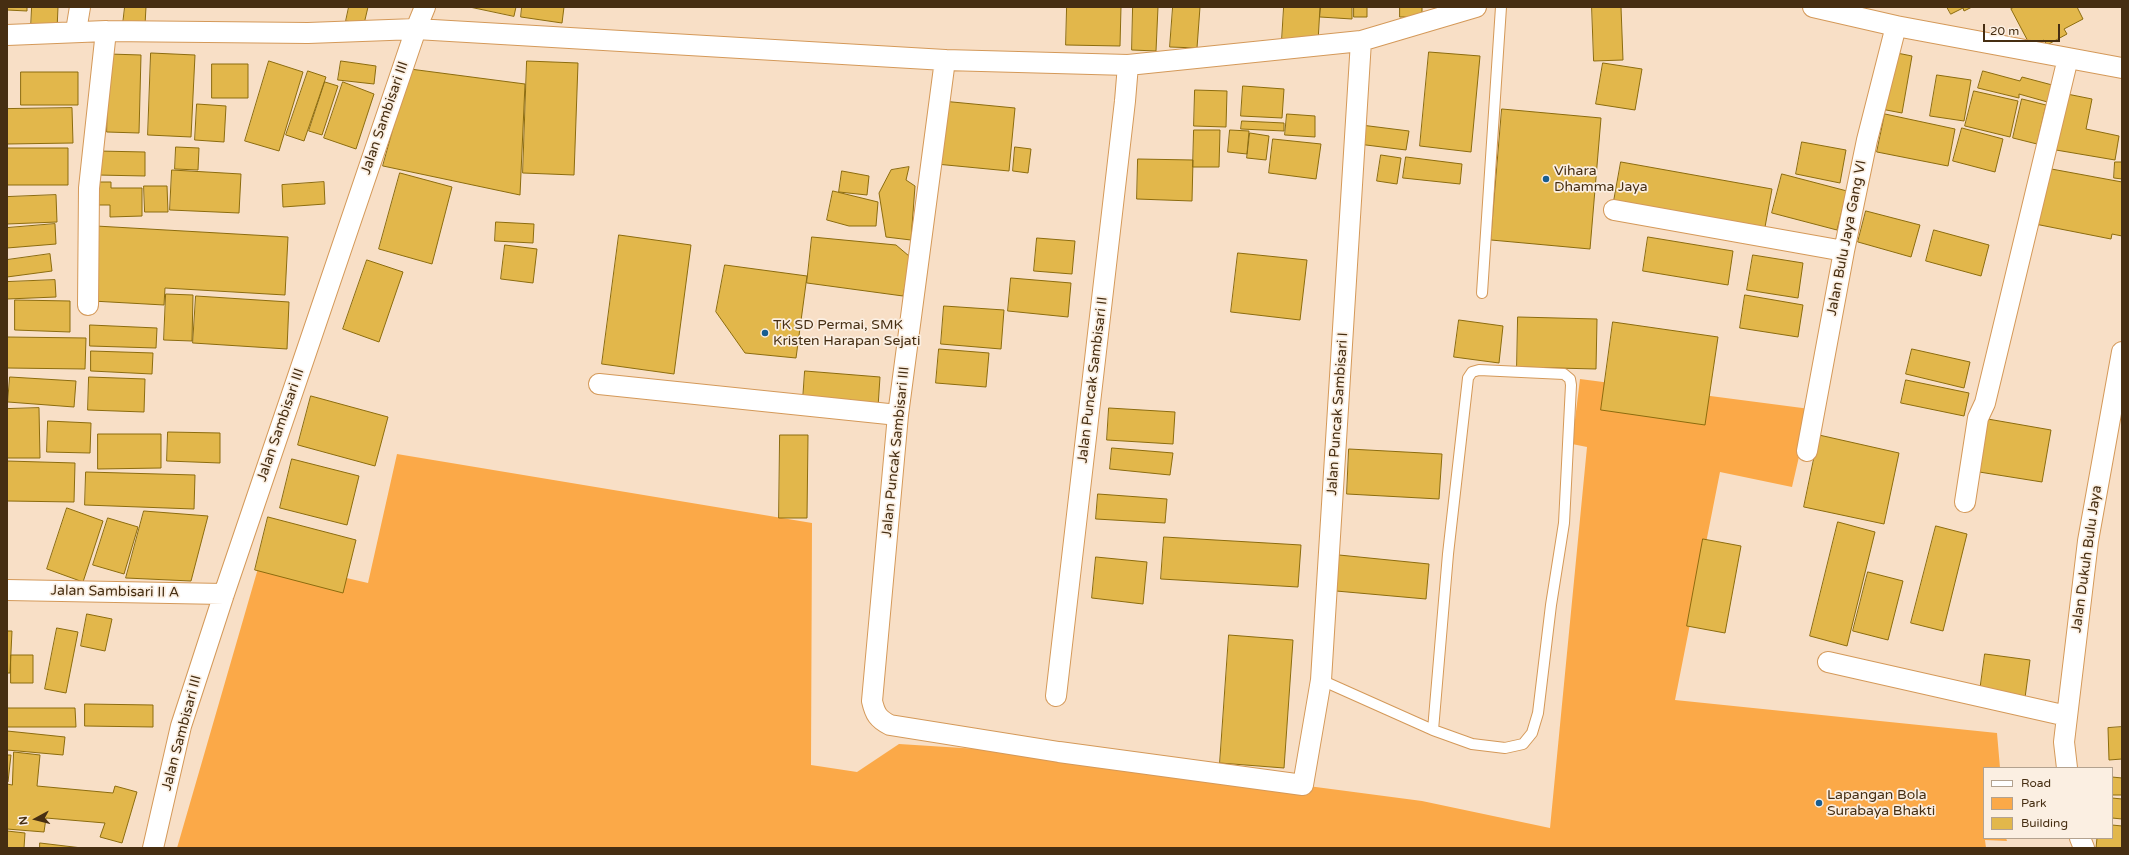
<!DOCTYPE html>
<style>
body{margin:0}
#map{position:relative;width:2129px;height:855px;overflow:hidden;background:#f8dfc6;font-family:"Varela Round",sans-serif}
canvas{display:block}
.frame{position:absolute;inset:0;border:8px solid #462e12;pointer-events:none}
.legend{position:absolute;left:1983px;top:767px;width:130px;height:72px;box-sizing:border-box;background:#fbefe2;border:1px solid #b3a28f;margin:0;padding:5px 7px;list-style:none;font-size:12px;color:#462e12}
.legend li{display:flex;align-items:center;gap:8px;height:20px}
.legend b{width:20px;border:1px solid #b3a28f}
.north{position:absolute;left:16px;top:799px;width:40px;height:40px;-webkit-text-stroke:3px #fbefe2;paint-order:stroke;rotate:263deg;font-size:11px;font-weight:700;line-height:16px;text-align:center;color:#462e12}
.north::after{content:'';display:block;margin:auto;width:14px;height:18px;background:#462e12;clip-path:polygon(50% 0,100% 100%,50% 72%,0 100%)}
.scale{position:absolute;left:1983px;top:24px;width:77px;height:18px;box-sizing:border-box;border:2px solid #462e12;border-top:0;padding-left:5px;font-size:12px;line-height:14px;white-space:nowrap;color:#462e12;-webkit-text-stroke:3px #fbefe2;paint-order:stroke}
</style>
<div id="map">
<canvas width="2129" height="855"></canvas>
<div class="frame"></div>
<ul class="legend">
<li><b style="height:5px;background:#fff"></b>Road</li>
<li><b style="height:11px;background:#fba948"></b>Park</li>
<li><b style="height:11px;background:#e2b74b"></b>Building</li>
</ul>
<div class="north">N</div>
<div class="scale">20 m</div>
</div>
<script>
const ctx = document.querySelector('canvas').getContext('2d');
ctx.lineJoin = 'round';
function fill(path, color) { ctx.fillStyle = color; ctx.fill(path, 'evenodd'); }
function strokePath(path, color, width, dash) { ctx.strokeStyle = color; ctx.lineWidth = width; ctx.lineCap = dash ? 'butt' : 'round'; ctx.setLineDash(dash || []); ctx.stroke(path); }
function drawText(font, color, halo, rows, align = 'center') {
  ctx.font = font + ' "Varela Round",sans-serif'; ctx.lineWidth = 3.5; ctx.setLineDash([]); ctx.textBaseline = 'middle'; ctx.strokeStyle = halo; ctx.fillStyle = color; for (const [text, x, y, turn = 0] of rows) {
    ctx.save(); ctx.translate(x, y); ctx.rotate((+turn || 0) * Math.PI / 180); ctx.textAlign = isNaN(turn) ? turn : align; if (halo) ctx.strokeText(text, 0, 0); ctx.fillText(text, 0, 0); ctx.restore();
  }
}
const green = new Path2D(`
 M1580 379 1810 409 1792 487 1720 472 1675 700 1997 733 2000 768H1984V838H2006L2007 841 1985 840 1986 848H177L261 558 368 583 397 454 812 523 811 765 857 772 899 744 1073 755 1422 801 1550 828 1587 447 1572 444Z`);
const building = new Path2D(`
 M7 7H27V11L7 10Z
 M32 7H58L57 30 31 28Z
 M125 7H146L145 25 123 24Z
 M349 7H368L364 24 346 21Z
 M470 7H516L514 16Z
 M522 7H564L562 23 521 17Z
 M1067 7H1121L1120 46 1066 45Z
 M1133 7H1158L1156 51 1132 50Z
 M1173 7H1200L1197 48 1170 47Z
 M1284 7H1320L1318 42 1282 40Z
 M1321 7H1352V19L1320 17Z
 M1354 7H1367V17H1354Z
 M1400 7H1422V17H1400Z
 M1592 7H1621L1623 60 1594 61Z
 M1947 7H1972L1964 11 1963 8 1951 14Z
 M2015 7H2077L2083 19 2064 29 2067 34 2047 45 2044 40 2031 47 2011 9Z
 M1429 52 1480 56 1471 152 1420 146Z
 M1892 52 1912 56 1902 113 1881 109Z
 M151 53 195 55 191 137 148 135Z
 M109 54 141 55 139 133 107 132Z
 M269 61 303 72 279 151 245 141Z
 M341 61 376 66 374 84 338 80Z
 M527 61 578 63 574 175 523 173Z
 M1603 63 1642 69 1635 110 1596 104Z
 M212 64H248V98H212Z
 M410 69 525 84 520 195 383 166Z
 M308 71 326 77 304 141 286 135Z
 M1983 71 2020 81 2022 77 2056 86 2051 103 2019 94V98L1978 88Z
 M21 72H78V105H21Z
 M1937 75 1971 80 1964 121 1930 116Z
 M325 82 338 86 322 135 309 131Z
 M343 82 374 94 356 149 324 138Z
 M1243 86 1284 89 1282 118 1241 116Z
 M1195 90 1227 91 1226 127 1194 126Z
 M1974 91 2018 101 2010 137 1965 126Z
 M2062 93 2092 99 2086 129 2119 136 2115 160 2050 149Z
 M2022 99 2046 105 2037 144 2013 138Z
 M942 101 1015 108 1009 171 936 164Z
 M197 104 226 106 224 142 195 140Z
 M72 108 73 143 7 144V109Z
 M1502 109 1601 118 1590 249 1491 240Z
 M1287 114 1315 116V137L1285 135Z
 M1885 114 1955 129 1948 166 1877 152Z
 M1242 121 1284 123V131L1241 129Z
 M1361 125 1409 131 1406 150 1358 144Z
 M1962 128 2003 139 1995 172 1953 161Z
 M1194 130H1220L1219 167H1193Z
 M1230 130 1249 131 1247 154 1228 152Z
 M1250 133 1269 136 1266 160 1247 158Z
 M1273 139 1321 144 1316 179 1269 173Z
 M1802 142 1846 150 1840 183 1796 174Z
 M176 147 199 148 198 170 175 169Z
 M1015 147 1031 149 1028 173 1013 171Z
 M7 148H68V185H7Z
 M98 151 145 152V176L97 175Z
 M1381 155 1401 158 1397 184 1377 181Z
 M1406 157 1462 164 1460 184 1403 178Z
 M1138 159 1193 160 1192 201 1137 199Z
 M1621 162 1772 189 1765 227 1614 201Z
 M2115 162H2122V179L2114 178Z
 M909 167 906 180 915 186 911 240 886 237 879 193 891 170Z
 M2046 168 2122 182V236L2112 234 2111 239 2035 224Z
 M172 170 241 174 239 213 170 210Z
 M842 171 869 176 867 195 839 192Z
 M400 173 452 187 432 264 379 249Z
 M1782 174 1847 191 1837 230 1772 213Z
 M91 182H111V188H142V216L110 217V205H91Z
 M324 182 325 204 283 207 282 185Z
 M144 186H167L168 212H145Z
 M833 191 878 202 876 226H849L827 220Z
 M56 195 57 222 7 224V197Z
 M1866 211 1920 225 1911 257 1858 242Z
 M496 222 534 224 533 243 495 241Z
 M55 224 56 244 7 248V228Z
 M96 226 288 237 285 295 165 288 164 305 92 301Z
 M1934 230 1989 245 1981 276 1926 261Z
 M619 235 691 245 674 374 602 364Z
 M812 237 896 245 909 256V266L903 296 807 283Z
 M1648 237 1733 251 1728 285 1643 271Z
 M1037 238 1075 241 1072 274 1034 271Z
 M505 245 537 249 533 283 501 279Z
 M1238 253 1307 260 1300 320 1231 312Z
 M50 254 52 271 7 277V260Z
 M1753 255 1803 263 1798 298 1747 290Z
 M367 260 403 272 379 342 343 329Z
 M725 265 807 276 796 358 745 353 716 312Z
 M1011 278 1071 283 1068 317 1008 311Z
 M55 280 56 297 7 299V282Z
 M166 294 193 295 192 341 164 340Z
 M1745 295 1803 305 1798 337 1740 328Z
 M196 296 289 302 287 349 193 343Z
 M15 300 70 301V332L15 330Z
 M944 306 1004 310 1001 349 941 344Z
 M1518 317 1597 319 1596 369 1517 367Z
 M1459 320 1503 326 1499 363 1454 357Z
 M1613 322 1718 337 1705 425 1601 410Z
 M90 325 157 328 156 348 90 346Z
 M7 337 86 338 85 369 7 368Z
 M939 349 989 353 986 387 936 383Z
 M1912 349 1970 362 1964 388 1906 374Z
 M91 351 153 353 152 374 91 371Z
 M805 371 880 377 878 407 803 400Z
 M10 377 76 381 74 407 8 402Z
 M89 377 145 379 144 412 88 410Z
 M1906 380 1969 393 1964 416 1901 403Z
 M311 396 388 417 375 466 298 445Z
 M39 408 40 458H7V409Z
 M1109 408 1175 412 1173 444 1107 440Z
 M1982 418 2051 430 2042 482 1973 471Z
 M48 421 91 423 90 453 47 452Z
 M168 432 220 433V463L167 461Z
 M98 434H161V468L98 469Z
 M780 435H808L807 518H779Z
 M1819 435 1899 453 1884 524 1804 507Z
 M1112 448 1173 453 1170 475 1110 469Z
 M1349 449 1442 454 1439 499 1347 494Z
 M292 459 359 476 347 525 280 508Z
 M7 461 75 463 74 502 7 501Z
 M86 472 195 475 194 509 85 505Z
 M1098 494 1167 499 1165 523 1096 519Z
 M67 508 103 521 83 582 47 569Z
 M144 511 208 516 191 581 126 578Z
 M268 517 356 540 343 593 255 570Z
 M108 518 138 527 124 574 93 565Z
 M1838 522 1875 532 1847 646 1810 636Z
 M1936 526 1967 534 1943 631 1911 623Z
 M1164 537 1301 545 1298 587 1161 579Z
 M1703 539 1741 546 1725 633 1687 626Z
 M1339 555 1429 564 1426 599 1336 591Z
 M1096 557 1147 562 1143 604 1092 598Z
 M1868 572 1903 581 1888 640 1853 631Z
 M87 614 112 619 105 651 81 646Z
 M57 628 78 632 66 693 45 689Z
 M7 631H12L10 673H7Z
 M1229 635 1293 640 1284 768 1220 763Z
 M1985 654 2030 660 2025 698 1980 691Z
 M11 655H33V683H11Z
 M85 704 153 705V727L85 726Z
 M7 708H75L76 727H7Z
 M2122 727V759L2109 760 2108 728Z
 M7 731 65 737 63 755 7 750Z
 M14 752 40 755 37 786 113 793 115 786 137 792 122 843 100 837 105 823 46 818 44 832 7 829V784L12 785Z
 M7 755H11L8 782H7Z
 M2112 777 2122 778V795H2112Z
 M2112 798 2122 799V819L2112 818Z
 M2112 825 2122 826V848H2096L2097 838H2112Z
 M7 831 25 833 24 848H7Z
 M40 843 82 848H40Z`);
const service = new Path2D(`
 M1482 293 1501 7
 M1321 680 1433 730 1472 744 1505 748 1523 744 1532 733 1538 713 1551 605 1564 523 1571 385 1570 379 1564 374 1479 370 1472 372 1468 378 1448 554 1433 730`);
const minor = new Path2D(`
 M1813 7 1896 26 2122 68
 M76 31 80 7
 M7 35 106 31 308 33 416 29 945 60 1128 65 1361 41 1476 7
 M945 60 898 415 872 701C875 714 878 719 890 725L1059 752 1303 785 1321 680 1361 41
 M1614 210 1844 251
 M88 305 89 188 106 31
 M599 384 898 415
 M1807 451 1844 251 1867 140 1896 26
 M1965 502 1978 418 1985 403 2068 58
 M7 590 224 594
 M1828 662 2067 716
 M1056 696 1125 101 1128 65
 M2067 768 2064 742 2088 541 2122 352
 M2080 838 2084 848
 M153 848 181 726 224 594 416 29 425 7`);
const markers = [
 [1546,179,4,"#185d91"],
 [765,333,4,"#185d91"],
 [1819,803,4,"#185d91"]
];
const streetNames = [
 ["Jalan Sambisari III",385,118,-71],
 ["Jalan Bulu Jaya Gang VI",1847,238,-79],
 ["Jalan Puncak Sambisari II",1093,380,-83],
 ["Jalan Puncak Sambisari I",1338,414,-86],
 ["Jalan Sambisari III",281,425,-71],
 ["Jalan Puncak Sambisari III",896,452,-84],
 ["Jalan Dukuh Bulu Jaya",2087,559,-82],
 ["Jalan Sambisari II A",115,592,1],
 ["Jalan Sambisari III",182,733,-75]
];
const poiNames = [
 ["Vihara",1554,171],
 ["Dhamma Jaya",1554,187],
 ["TK SD Permai, SMK",773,325],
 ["Kristen Harapan Sejati",773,341],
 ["Lapangan Bola",1827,795],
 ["Surabaya Bhakti",1827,811]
];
fill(green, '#fba948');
fill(building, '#e2b74b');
strokePath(building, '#8c6c0e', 1);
strokePath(service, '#d49959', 12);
strokePath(minor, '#d49959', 22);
strokePath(service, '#fff', 10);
strokePath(minor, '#fff', 20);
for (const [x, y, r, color] of markers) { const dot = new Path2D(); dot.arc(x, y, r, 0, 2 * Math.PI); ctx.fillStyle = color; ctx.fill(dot); strokePath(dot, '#fbefe2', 1.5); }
drawText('14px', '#462e12', '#fbefe2', streetNames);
drawText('14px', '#462e12', '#fbefe2', poiNames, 'left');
</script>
